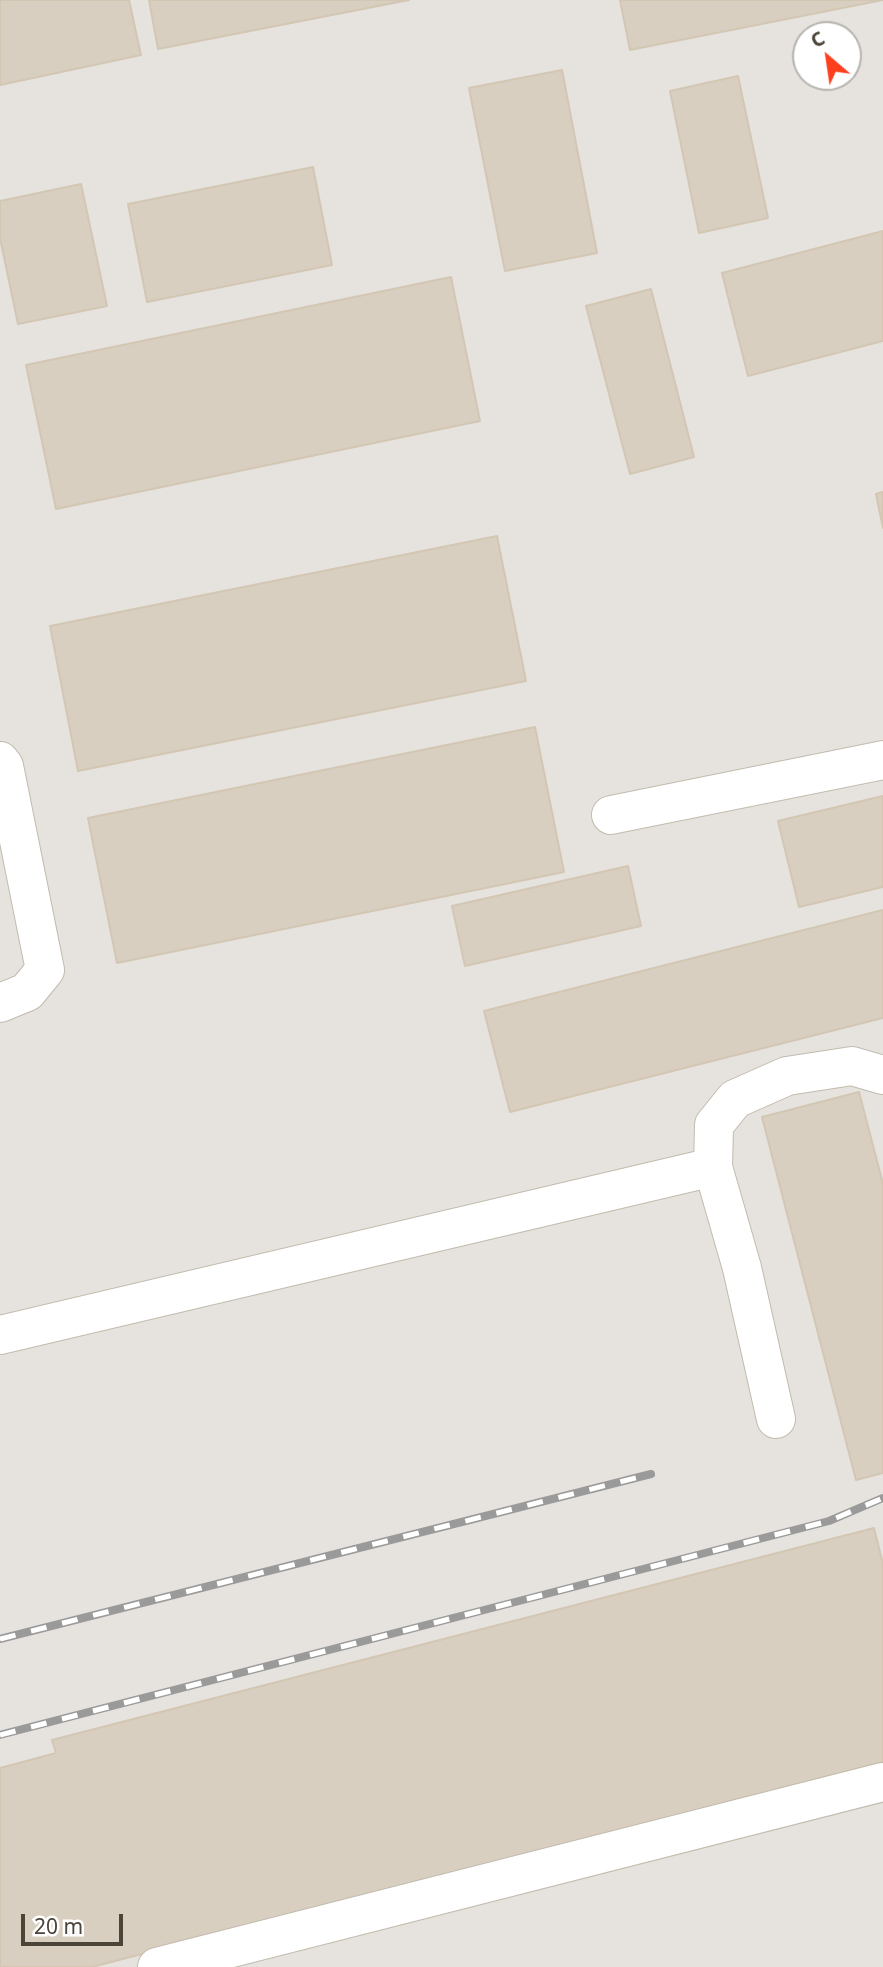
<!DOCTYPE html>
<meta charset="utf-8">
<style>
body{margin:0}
#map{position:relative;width:883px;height:1967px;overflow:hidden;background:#f6f3ec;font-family:"Noto Sans",sans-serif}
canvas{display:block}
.north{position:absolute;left:792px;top:21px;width:70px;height:70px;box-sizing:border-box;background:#fff;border:2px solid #b7b4b0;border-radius:50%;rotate:331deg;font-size:19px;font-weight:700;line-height:28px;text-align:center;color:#4b4439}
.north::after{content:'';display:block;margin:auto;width:24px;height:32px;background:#fc3f1d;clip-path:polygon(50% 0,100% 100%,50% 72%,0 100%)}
.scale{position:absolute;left:21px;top:1914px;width:102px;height:32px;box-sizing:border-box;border:4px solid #4b4439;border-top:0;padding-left:9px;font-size:21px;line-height:24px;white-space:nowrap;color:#4b4439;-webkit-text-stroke:5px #fff;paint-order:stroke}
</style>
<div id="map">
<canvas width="883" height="1967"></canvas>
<div class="north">С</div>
<div class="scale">20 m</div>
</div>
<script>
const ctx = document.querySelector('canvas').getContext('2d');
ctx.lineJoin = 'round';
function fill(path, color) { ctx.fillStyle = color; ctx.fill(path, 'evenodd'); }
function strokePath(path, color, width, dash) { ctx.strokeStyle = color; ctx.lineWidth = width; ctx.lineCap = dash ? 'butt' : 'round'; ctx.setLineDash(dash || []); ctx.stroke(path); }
const industrial = new Path2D(`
 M0 0H883V1967H0ZM806 35H848V77H806Z`);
const building = new Path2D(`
 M0 0H129L141 55 0 85Z
 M149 0H409L158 49Z
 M620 0H883L630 50Z
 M562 70 597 253 505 271 469 88Z
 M738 76 768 218 699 233 670 91Z
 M313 167 332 265 147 302 128 204Z
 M81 184 107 306 18 324 0 238V201Z
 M883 231V341L748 376 722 273Z
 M451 277 480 421 56 509 26 365Z
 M651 289 694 457 630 474 586 306Z
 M883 492V528L876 494Z
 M497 536 526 681 78 771 50 626Z
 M535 727 564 872 117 963 88 818Z
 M883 796V887L799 907 778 821Z
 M628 866 641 926 465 966 452 906Z
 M883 910V1018L510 1112 484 1011Z
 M859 1092 883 1184V1473L856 1480 762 1117Z
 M874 1528 883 1564V1762L92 1967H0V1768L56 1753 52 1740Z`);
const minor = new Path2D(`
 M0 761 4 766 45 970 27 992 0 1003
 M611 815 883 760
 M713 1167 714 1125 735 1099 787 1076 852 1066 883 1075
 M0 1335 713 1167 742 1268 776 1419
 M157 1967 883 1782`);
const rail = new Path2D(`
 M0 1639 651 1474
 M0 1735 829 1521 883 1498`);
fill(industrial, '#e6e2dd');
fill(building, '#d8cfc1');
strokePath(building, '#d3c7b4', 2);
strokePath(minor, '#c2bbae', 40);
strokePath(minor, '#fff', 38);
strokePath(rail, '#9a9a9a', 8);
strokePath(rail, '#fff', 5, [16]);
</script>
